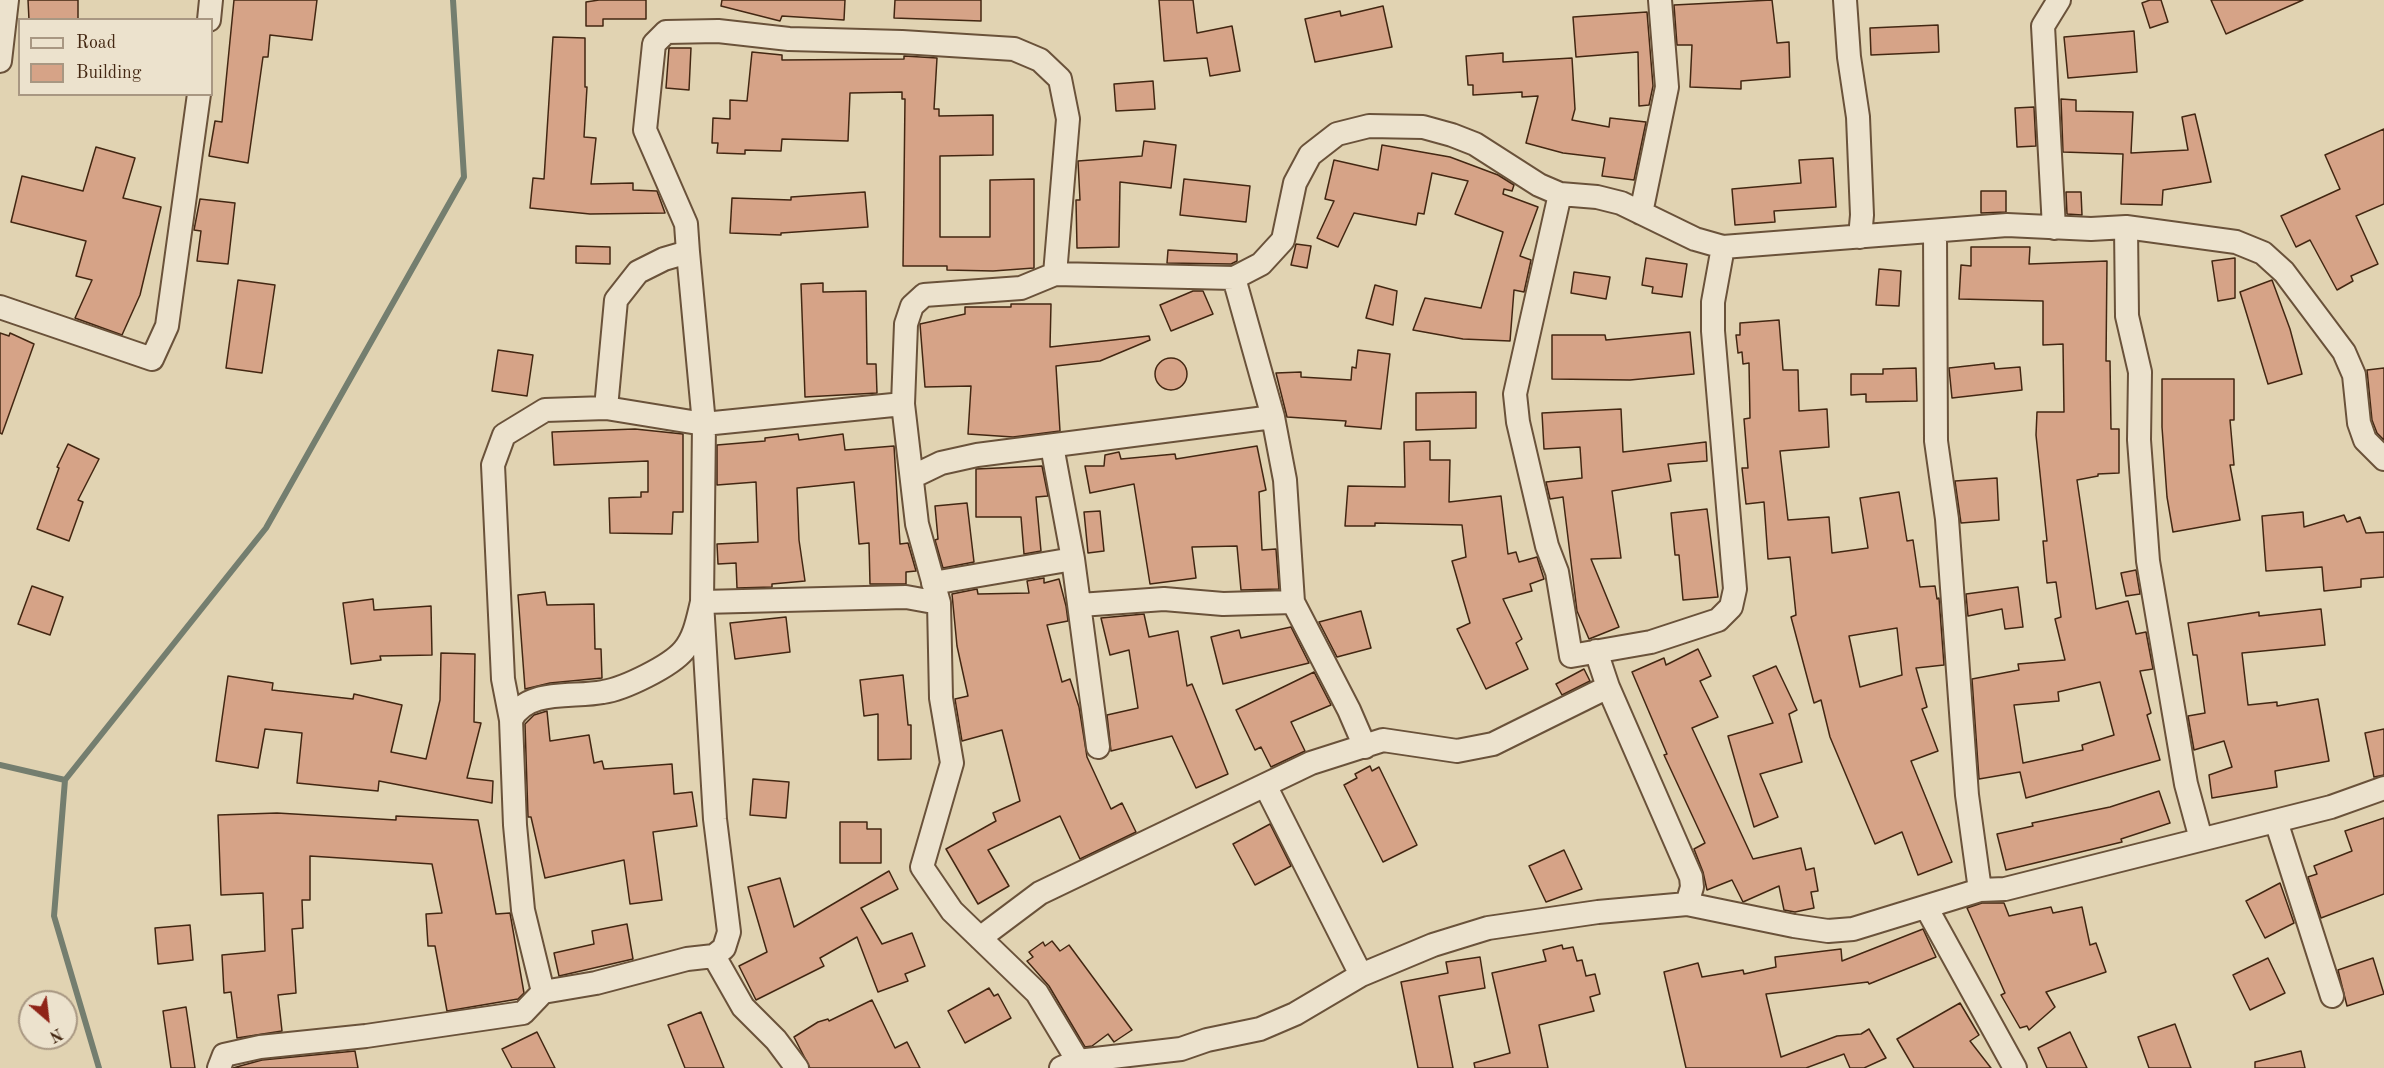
<!DOCTYPE html>
<style>
body{margin:0}
#map{position:relative;width:2384px;height:1068px;overflow:hidden;background:#e1d3b2;font-family:"Old Standard TT",serif}
canvas{display:block}
.legend{position:absolute;left:18px;top:18px;width:195px;height:78px;box-sizing:border-box;background:#ece2cd;border:2px solid #a89782;margin:0;padding:8px 10px;list-style:none;font-size:18px;color:#432712}
.legend li{display:flex;align-items:center;gap:12px;height:30px}
.legend b{width:30px;border:2px solid #a89782}
.north{position:absolute;left:18px;top:990px;width:60px;height:60px;box-sizing:border-box;background:#ece2cd;border:2px solid #a89782;border-radius:50%;rotate:152deg;font-size:16px;font-weight:700;line-height:24px;text-align:center;color:#432712}
.north::after{content:'';display:block;margin:auto;width:21px;height:27px;background:#8f2418;clip-path:polygon(50% 0,100% 100%,50% 72%,0 100%)}
</style>
<div id="map">
<canvas width="2384" height="1068"></canvas>
<ul class="legend">
<li><b style="height:8px;background:#ece2cd"></b>Road</li>
<li><b style="height:16px;background:#d6a387"></b>Building</li>
</ul>
<div class="north">N</div>
</div>
<script>
const ctx = document.querySelector('canvas').getContext('2d');
ctx.lineJoin = 'round';
function strokePath(path, color, width, dash) { ctx.strokeStyle = color; ctx.lineWidth = width; ctx.lineCap = dash ? 'butt' : 'round'; ctx.setLineDash(dash || []); ctx.stroke(path); }
function fill(path, color) { ctx.fillStyle = color; ctx.fill(path, 'evenodd'); }
const stream = new Path2D(`
 M0 765 65 780
 M99 1068 54 916 65 780 266 528 464 177 453 0`);
const building = new Path2D(`
 M28 0H78V20H29Z
 M234 0H317L312 40 270 35 268 57H263L248 163 209 156 215 121 222 122Z
 M599 0H646V19H603V26H586V2Z
 M722 0H845L844 20 782 16 780 21 721 6Z
 M895 0H981V21L894 18Z
 M1159 0H1193L1197 33 1232 26 1240 71 1210 76 1207 58 1164 61Z
 M1772 0 1777 43 1789 42 1790 77 1741 81V89L1690 87 1692 45H1677L1674 5Z
 M2150 0H2161L2168 22 2150 28 2142 3Z
 M2211 0H2303L2226 34Z
 M1383 6 1392 47 1315 62 1305 19 1340 11 1341 16Z
 M1647 12 1653 86 1649 105 1639 106 1638 52 1576 57 1573 17Z
 M1938 25 1939 52 1871 55 1870 28Z
 M2134 31 2137 72 2068 78 2064 37Z
 M553 37 585 38V87H587L584 137 596 138 591 184 633 183V190L657 191 665 213 590 214 530 208 533 178 544 179Z
 M669 48H691L689 90 666 88Z
 M752 52 782 55V60L904 59V56L937 58 934 109H939V116L993 115V155L940 156V237H990V180L1034 179V268L993 271 947 270V266H903L905 99H902V92L850 93 848 141 782 139 781 151 745 150V154L717 153 718 143H712L713 118 730 119V100L747 101Z
 M1503 53V62L1572 58 1575 109 1572 120 1609 127 1610 118 1646 122 1634 180 1602 176 1605 158 1563 153 1526 143 1538 96 1522 97V92L1473 95V85H1468L1466 56Z
 M1153 81 1155 109 1116 111 1114 84Z
 M2061 99 2076 100V111L2133 112 2131 153 2188 150 2182 117 2195 114 2211 182 2163 190 2162 205 2121 204 2123 154 2063 152Z
 M2034 107 2036 146 2017 147 2015 108Z
 M2384 129V204L2356 216 2378 264 2351 276 2353 281 2337 290 2310 240 2296 247 2281 216 2340 189 2325 155Z
 M1144 141 1176 145 1171 188 1120 182 1119 247 1077 248 1076 200H1080L1078 161 1142 156Z
 M1382 145 1450 157 1498 175 1514 185 1512 191 1504 189 1503 194 1538 207 1520 256 1531 260 1524 292 1514 290 1510 341 1463 339 1413 330 1425 298 1481 308 1503 232 1455 214 1468 181 1432 173 1424 214 1418 213 1416 225 1354 213 1338 247 1317 238 1334 201 1325 199 1334 160 1378 170Z
 M96 147 135 158 123 198 161 207 140 295 122 335 75 318 92 280 76 276 86 241 11 222 22 176 83 191Z
 M1833 158 1836 207 1774 211 1775 222 1735 225 1732 189 1801 183 1799 160Z
 M1184 179 1250 186 1246 222 1180 215Z
 M1981 191H2006V212L1981 213Z
 M865 192 868 227 781 233V235L730 233 732 198 791 200V197Z
 M2066 192H2081L2082 215 2067 214Z
 M200 199 235 203 228 264 197 261 201 231 194 230Z
 M1296 244 1311 246 1307 268 1291 265Z
 M576 246 610 247V264L576 263Z
 M1971 247H2030L2029 264 2107 261 2106 361H2110L2111 429H2119V473L2098 474V476L2077 480 2096 609 2128 601 2136 634 2146 632 2153 669 2140 671 2151 713 2147 715 2160 760 2026 798 2020 772 1979 779 1972 679 2019 670 2018 664 2065 660 2055 619 2061 617 2056 582 2047 583 2043 541H2047L2036 435 2037 412H2064L2063 344 2043 345V301L1959 299 1961 265 1971 266ZM2100 682 2114 735 2082 745 2083 750 2023 763 2014 705 2059 701 2058 692Z
 M1168 250 1237 254V261L1231 264 1167 263Z
 M1646 258 1687 264 1682 297 1652 293 1653 287 1642 285Z
 M2235 258V298L2218 301 2212 261Z
 M1879 269 1901 271 1899 306 1876 305Z
 M1574 272 1610 277 1606 299 1571 293Z
 M238 280 275 285 262 373 226 368Z
 M2272 280 2290 329 2302 374 2268 384 2240 292Z
 M823 283V292L866 291 867 364H876L877 393 805 397 801 284Z
 M1375 285 1397 291 1393 325 1366 318Z
 M1193 291H1203L1213 314 1171 331 1160 305Z
 M1011 304H1051L1050 347 1149 336 1150 340 1100 361 1056 366 1060 431 1013 437 968 434 971 386 925 387 920 324 965 314V307H1011Z
 M1779 320 1783 370H1798L1799 411 1827 409 1829 447 1780 451 1788 520 1829 517 1832 553 1868 548 1860 498 1899 492 1907 541 1913 540 1920 587 1935 586 1937 599 1939 598 1944 665 1916 668 1927 707 1922 709 1938 751 1911 761 1952 862 1918 875 1902 832 1875 844 1830 737 1821 700 1814 703 1791 617 1796 615 1790 557 1768 559 1764 502 1746 504 1742 468H1748L1744 419 1750 418 1749 363 1743 364 1742 352 1738 353 1736 335H1740V323ZM1897 628 1902 675 1860 687 1849 636Z
 M1690 332 1694 374 1630 380 1552 379V335H1605L1606 340Z
 M0 333 9 336 10 333 34 344 2 434 0 433Z
 M498 350 533 355 527 396 492 391Z
 M1358 350 1390 354 1381 429 1345 426 1346 421 1287 417 1276 373 1301 372V377L1351 380 1352 367 1356 368Z
 M1155 374a16 16 0 1 1 32 0a16 16 0 1 1-32 0Z
 M1994 363 1995 369 2020 367 2022 390 1952 398 1949 368Z
 M1916 368 1917 401 1866 402V394L1851 395V374H1883V369Z
 M2384 368V440L2377 433 2372 420 2367 370Z
 M2162 379H2234V420H2230L2234 465H2230L2240 520 2173 532 2167 497 2162 427Z
 M1476 392V428L1416 430V393Z
 M1621 409 1623 452 1706 442 1707 461 1668 464 1671 481 1612 491 1621 558 1591 559 1619 627 1589 639 1577 611 1563 497 1550 499 1546 482 1582 478 1580 447 1544 449 1542 413Z
 M635 429 683 434V512H673L672 534 610 533 609 498 641 497V492H648V461L554 465 552 432Z
 M798 434 799 440 843 434 845 450 894 446 900 544 908 543 916 571 906 572V584H870L869 543 859 544 854 482 797 488 799 540 805 581 772 584V587L737 588 736 563 718 564 717 544 758 542 756 482 717 485V445L765 441V438Z
 M1430 441V460H1450L1449 502 1501 496 1508 554 1516 552 1519 562 1537 557 1544 579 1530 584 1532 591 1503 599 1522 639 1516 643 1528 669 1486 689 1457 629 1470 623 1452 561 1466 557 1462 525 1375 523V526H1345L1348 486 1405 487 1404 442Z
 M68 444 99 459 78 500 83 502 69 541 37 529 59 468 57 467Z
 M1257 446 1266 490 1259 492 1262 550 1276 549 1279 589 1241 590 1237 546 1192 547 1196 578 1150 584 1134 484 1090 493 1085 466H1104L1105 455 1119 452 1121 459 1175 454 1176 459Z
 M1042 466 1048 496 1036 497 1041 551 1024 554 1021 517H976V469Z
 M1997 478 1999 520 1961 523 1955 481Z
 M967 503 974 562 943 568 935 540 938 539 935 506Z
 M1707 509 1718 597 1683 600 1679 555H1675L1671 513Z
 M1100 511 1104 551 1088 553 1084 512Z
 M2303 512 2304 527 2344 515 2347 522 2360 517 2366 533 2384 532V577L2361 579V587L2324 591 2322 567 2266 571 2262 516Z
 M2136 570 2140 594 2126 596 2121 573Z
 M1044 578V583L1059 579 1066 606 1068 621 1047 625 1062 682 1070 679 1079 707 1087 757 1111 809 1122 803 1136 832 1080 859 1060 816 988 850 1009 886 978 904 946 849 996 821 993 813 1020 801 1002 730 962 741 955 699 968 696 957 646 952 594 977 589 978 594 1029 593 1027 581Z
 M32 586 63 597 50 635 18 624Z
 M2018 587 2023 627 2005 629 2002 609 1968 616 1966 594Z
 M545 592 547 605 594 604 595 649H601L602 678 550 683 525 689 518 595Z
 M373 599 374 610 431 606 432 655 380 656 381 660 351 664 343 603Z
 M2321 609 2325 645 2242 653 2248 705 2277 702V706L2318 699 2329 761 2275 771 2277 787 2212 798 2209 775 2232 767 2224 741 2194 750 2188 716 2205 713 2197 655H2193L2188 623 2259 612V616Z
 M1361 611 1371 648 1337 657 1319 622Z
 M1144 614 1149 637 1178 631 1187 686 1192 684 1228 774 1196 788 1172 736 1111 751 1107 715 1138 708 1129 650 1110 655 1101 618Z
 M786 617 790 652 735 659 730 623Z
 M1291 627 1309 663 1223 684 1211 637 1239 630 1241 638Z
 M1698 649 1711 676 1700 681 1718 717 1692 728 1753 859 1801 848 1806 870 1814 868 1818 891 1811 892 1814 908 1795 912 1784 910 1779 886 1743 902 1732 880 1707 890 1703 872 1694 849 1705 843 1664 755 1667 754 1632 672 1664 658 1666 665Z
 M441 653 475 654 474 722 481 723 467 778 493 781 492 803 379 781 378 791 297 783 302 733 265 729 258 768 216 761 228 676 273 683 272 690 353 699 354 694 402 705 391 752 426 759 440 700Z
 M1776 666 1797 710 1789 714 1802 762 1760 774 1778 817 1754 827 1728 736 1773 723 1753 676Z
 M1584 669 1590 681 1562 695 1556 684Z
 M1314 672 1331 705 1291 722 1305 751 1271 767 1261 747 1255 750 1236 710Z
 M903 675 908 725H911V759L878 760V714L864 716 860 680Z
 M547 711 550 741 589 735 594 763 602 761 604 769 672 764 674 794 692 792 697 826 653 832 662 900 630 904 624 860 545 878 531 817H528L525 724 534 715Z
 M2384 729V775L2374 777 2365 733Z
 M1370 766 1372 771 1379 767 1417 845 1383 862 1344 785 1357 778 1355 774Z
 M753 779 789 782 786 818 750 815Z
 M2159 791 2170 823 2121 839 2122 842 2006 870 1997 834 2033 826 2032 823 2110 807Z
 M277 813 396 820V816L478 820 496 914 510 913 524 993 518 999 447 1011 435 946H428L426 914 442 913 432 864 310 856V900H302L303 928 292 929 296 993 278 995 282 1031 237 1038 231 992 224 993 222 955 265 951 263 893 221 895 218 815Z
 M2384 818V894L2321 918 2308 877 2317 874 2314 866 2352 851 2345 831Z
 M840 822H867V829H881V863H840Z
 M1270 824 1291 866 1255 885 1233 844Z
 M1564 850 1582 889 1546 902 1529 866Z
 M889 871 898 889 861 908 882 944 912 933 925 966 905 974 908 981 878 992 857 937 820 958 824 966 756 1000 739 966 767 952 748 887 780 878 794 927Z
 M2280 883 2294 923 2265 938 2246 901Z
 M1982 903H2004L2009 916 2051 907 2053 913 2082 907 2090 945 2096 943 2106 972 2046 992 2055 1007 2029 1030 2027 1026 2020 1028 2001 995 2005 993 1967 908Z
 M627 924 633 959 559 976 554 953 594 944 592 931Z
 M190 925 193 960 158 964 155 928Z
 M1923 929 1936 957 1869 984 1868 982 1766 994 1781 1057 1837 1036 1861 1034 1869 1029 1886 1058 1864 1068H1850L1844 1054 1806 1068H1686L1664 972 1698 963 1702 977 1743 970 1744 974 1776 967 1775 957 1841 949 1842 961Z
 M1052 941 1060 951 1069 945 1132 1030 1114 1042 1108 1034 1092 1046 1085 1047 1049 986 1027 961 1033 957 1029 952 1043 942 1045 946Z
 M1562 945 1563 949 1573 947 1577 961 1582 960 1586 976 1595 974 1600 994 1590 997 1594 1011 1539 1025 1548 1068H1475L1474 1063 1510 1053 1492 973 1546 961 1543 950Z
 M1480 957 1485 988 1439 996 1453 1068H1418L1401 982 1448 973 1446 962Z
 M2268 958 2285 993 2250 1010 2233 975Z
 M2373 958 2384 994 2347 1006 2338 970Z
 M989 988 994 996 998 994 1011 1018 965 1043 948 1011Z
 M872 1000 895 1048 907 1042 920 1068H810L794 1037 818 1022 828 1019 829 1021Z
 M1960 1003 1979 1035 1970 1041 1991 1068H1914L1897 1039Z
 M186 1007 195 1068H171L163 1011Z
 M701 1012 724 1068H685L668 1025Z
 M2175 1024 2191 1068H2149L2138 1037Z
 M537 1032 555 1068H512L502 1049Z
 M2070 1032 2087 1068H2047L2038 1048Z
 M355 1051 358 1068H233L262 1060Z
 M2301 1051 2305 1068H2255V1062Z`);
const minor = new Path2D(`
 M1845 0 1849 57 1858 117 1862 215 1860 237
 M209 20 211 0
 M0 61 7 0
 M1560 194 1515 394 1518 422 1547 546 1557 572 1571 656 1651 642 1718 620 1731 607 1735 589 1713 331V302L1723 247
 M1641 213 1667 87 1660 0
 M2126 227 2127 316 2140 372 2139 440 2148 561 2186 784 2201 839
 M2054 228 2043 26 2059 0
 M1935 233 1936 441 1947 519 1967 795 1980 890
 M1234 278 1273 417 1285 480 1293 602 1349 710 1365 747
 M0 307 152 359 167 326 199 94
 M606 408 616 300 638 272 664 259 688 252
 M1052 446 1073 559
 M914 476 941 463 977 455 1273 417
 M933 583 1073 559 1098 747
 M1080 605 1164 599 1223 604 1293 602
 M1596 651 1608 687 1691 877 1692 887 1687 904
 M511 720 503 679 493 465 504 435 545 410 606 408 704 424 903 404
 M1265 785 1361 975
 M2276 821 2332 996
 M1926 907 2015 1068
 M980 938 1040 893 1311 763 1383 740 1457 751 1493 744 1608 687
 M714 956 743 1007 776 1040 797 1068
 M543 992 523 910 515 825 511 720C527 688 573 698 603 692 624 689 671 666 684 650 695 637 698 618 702 602L906 597 939 603
 M1078 1061 1037 993 952 911 922 867 952 763 941 698 939 603 917 524 903 404 906 324 912 306 924 295 1021 288 1055 274 1234 278 1261 264 1283 240 1295 183 1310 155 1337 134 1369 126 1423 127 1452 135 1475 144 1539 185 1560 194 1597 197 1621 203 1695 239 1723 247 2007 225 2091 229 2126 227 2236 242 2263 253 2284 272 2344 352 2354 375 2359 423 2365 440 2384 459
 M219 1068 224 1055 260 1047 366 1036 523 1013 543 992 596 983 687 959 714 956 724 948 729 932 715 819 702 602 704 424 688 252 686 224 645 130 654 44 666 32 718 31 789 39 902 42 1014 49 1040 60 1060 79 1068 119 1055 274
 M1061 1068 1078 1061 1181 1049 1207 1040 1260 1029 1295 1014 1361 975 1433 945 1488 928 1598 912 1687 904 1794 926 1828 931 1853 929 1980 890 2005 889 2331 807 2384 788`);
strokePath(stream, '#747e6f', 6);
fill(building, '#d6a387');
strokePath(building, '#432712', 1.5);
strokePath(minor, '#6a523a', 26);
strokePath(minor, '#ece2cd', 22);
</script>
